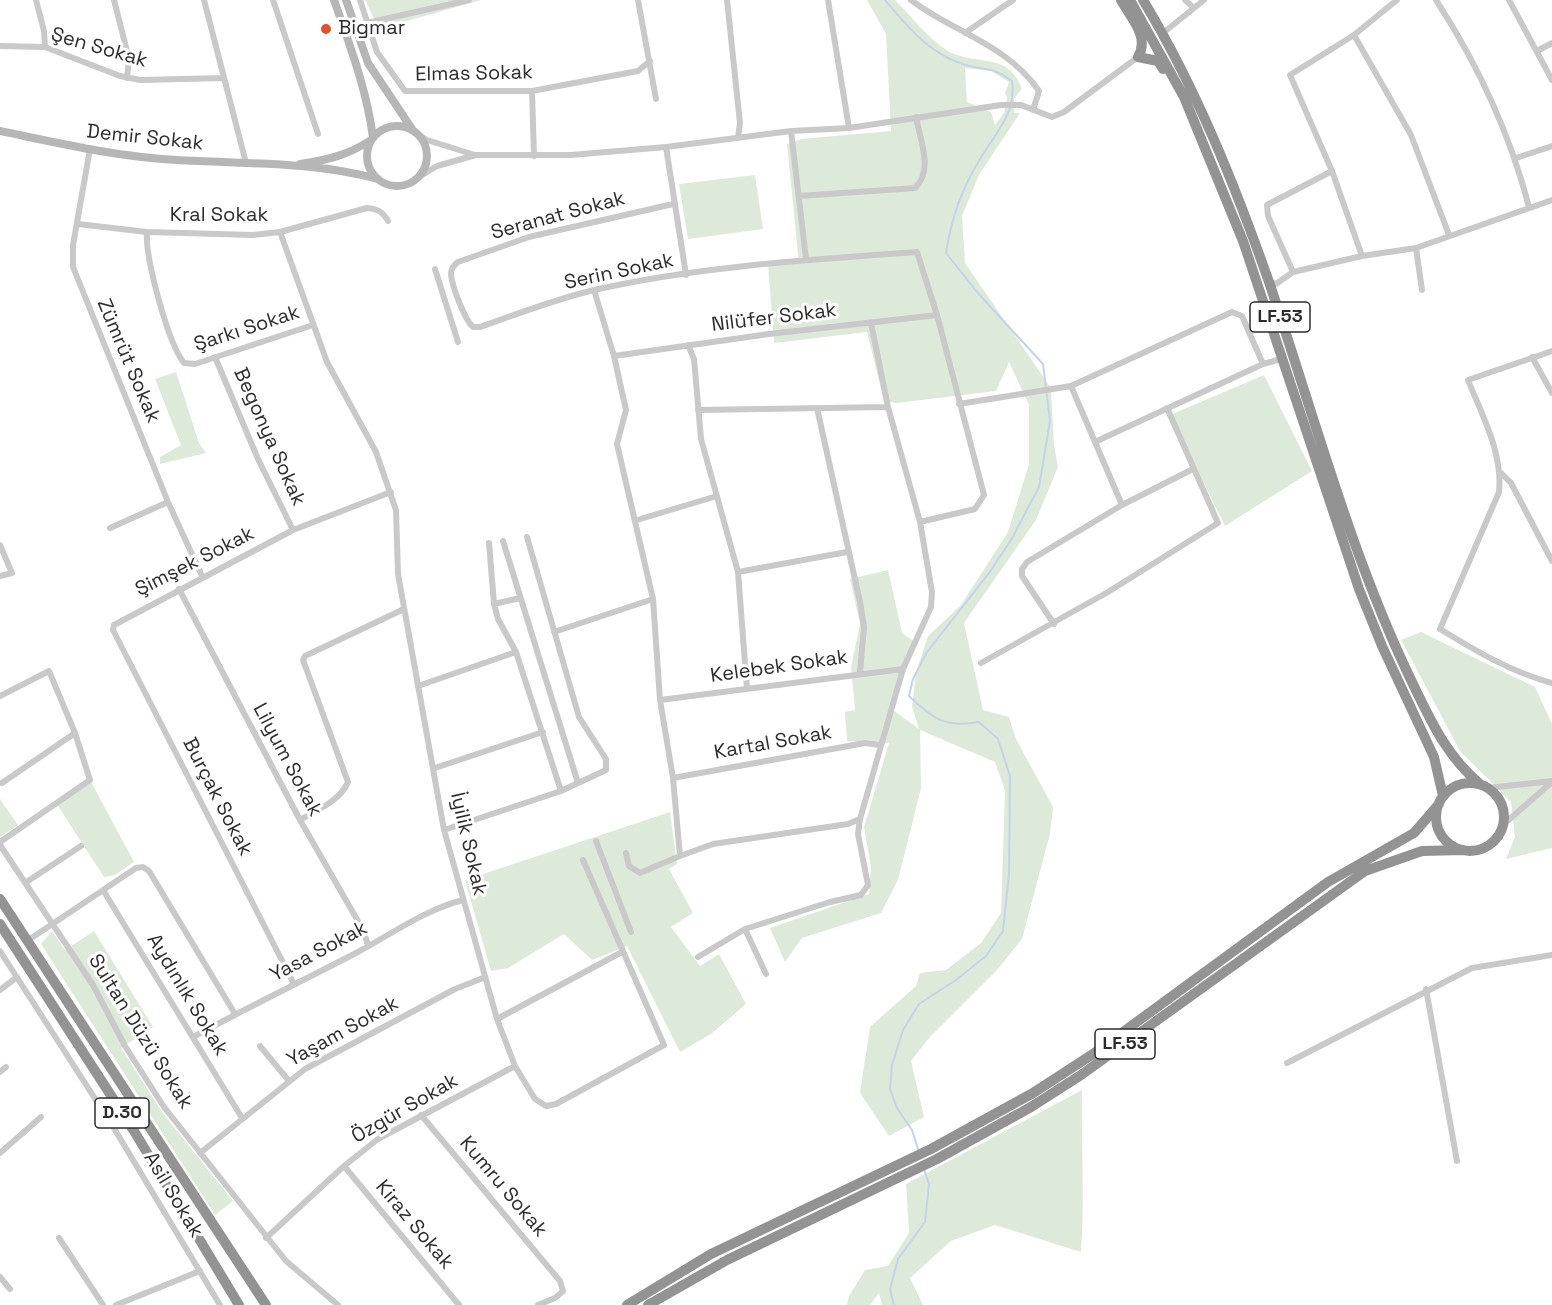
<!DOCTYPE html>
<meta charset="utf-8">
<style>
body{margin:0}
canvas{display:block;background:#fff}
</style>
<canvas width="1552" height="1305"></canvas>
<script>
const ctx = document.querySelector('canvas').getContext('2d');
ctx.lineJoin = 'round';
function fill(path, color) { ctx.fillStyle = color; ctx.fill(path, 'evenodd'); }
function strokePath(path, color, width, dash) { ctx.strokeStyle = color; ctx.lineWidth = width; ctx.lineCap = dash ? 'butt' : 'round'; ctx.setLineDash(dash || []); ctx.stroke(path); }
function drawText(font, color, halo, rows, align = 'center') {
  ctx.font = font + ' "Space Grotesk",sans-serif'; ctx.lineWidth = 6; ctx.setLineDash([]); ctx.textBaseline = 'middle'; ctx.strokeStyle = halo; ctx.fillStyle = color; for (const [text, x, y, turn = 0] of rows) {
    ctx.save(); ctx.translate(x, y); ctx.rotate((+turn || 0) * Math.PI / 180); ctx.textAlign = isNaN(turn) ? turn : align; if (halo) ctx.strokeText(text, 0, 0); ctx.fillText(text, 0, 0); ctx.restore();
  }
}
const green = new Path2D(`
 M365 0H481L379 29Z
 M867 0H895C911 16 926 36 945 49 973 68 1008 49 1022 89L1014 99V113H1020L979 175 962 216 965 263 1051 388 1054 445 1058 467 1036 520 964 623 983 710 1009 717 1016 739 1053 807 1050 834 1022 939 997 970 929 1038 911 1061 924 1117 889 1136 860 1093 870 1027 916 986 920 973 946 970 981 943 1001 913 1005 790 995 762 920 730 921 788 898 880 881 913 802 938 785 962 770 928 869 894 871 868 864 827 889 743 847 741 845 712 855 710 851 667 860 624 850 579 888 570 902 633 915 642 893 710 919 729 912 707 916 672 928 636 961 605 1008 532 1029 464V405L1009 362 996 391 897 403 884 401 867 332 774 343 768 264H799L787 144 801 139 891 131 886 34ZM965 68 991 71 1009 82 1005 93 1007 98 1004 113 995 125 991 112 967 102Z
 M755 175 763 229 688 239 679 184Z
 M176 372 199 443 206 453 160 464V457L181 445 155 379Z
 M1264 375 1312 471 1225 526 1170 415Z
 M1421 632 1535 687 1552 724V848L1506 859 1515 837 1511 802 1460 751 1401 640Z
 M90 780 134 862 115 875 104 877 56 803Z
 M0 799 18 825 0 837Z
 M670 812 677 864 669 869 693 913 671 927 700 966 719 954 746 1004 711 1034 680 1052 627 946 592 960 564 934 508 968 491 971 465 880Z
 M52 931 65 950 94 931 153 1027 121 1048 162 1112 233 1201 215 1215 41 944Z
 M1082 1090C1081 1144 1085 1198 1081 1252L995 1225 951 1241 910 1278 923 1305H882L879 1293 870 1305H847L849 1296 865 1270 888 1266 909 1233 906 1184Z`);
const stream = new Path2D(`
 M885 0C906 25 928 52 960 63 983 72 989 64 1012 81 1017 114 994 134 979 161 962 188 951 221 946 253L977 292 1043 364 1050 421 1039 487 1011 540 989 573 927 652 913 679 909 696C933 719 945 728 979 722L998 739 1010 776 1009 874 1003 931 986 956 956 980 919 1004 903 1030 892 1065 890 1089 897 1108 912 1130 919 1152
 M894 1305 890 1289 898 1259 925 1222 929 1184 924 1169`);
const street = new Path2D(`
 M36 0 44 31 45 47
 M114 0 129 59 127 78
 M204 0 246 163
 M273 0 318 134
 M360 0 377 52 405 91H532L638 71 650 61
 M638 0 656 99
 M727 0 740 123 738 138
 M828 0 849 128
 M911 0C953 32 1008 45 1039 91L1033 110
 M1185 0 1194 8
 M1436 0C1477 63 1510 134 1529 207
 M1509 0 1552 80
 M367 23 469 0
 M965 33 1013 0
 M1163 33 1204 0
 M1354 35 1411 135 1449 235
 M0 46 45 47 120 76 140 80 224 78
 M1537 51 1552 43
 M532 91 534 156
 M791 131 806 259
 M419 135 427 140 475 155
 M666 147 686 275
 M90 149 73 245V267L168 502 202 576
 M1516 158 1552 146
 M419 177 437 166 476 155H571L666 147 791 131 849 128 1001 105H1021L1052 117 1064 112 1138 57
 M799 196 915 188C934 170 920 140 916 117
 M673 204 529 237 458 262C454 265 451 269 451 274 452 287 465 320 473 327H480C517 314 556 299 594 290 699 266 810 260 917 252L937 315 984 495 975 509 920 522
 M78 224 147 232 253 235 280 232 367 208C378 209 383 212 388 221
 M147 232C145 258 168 343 184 363L195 364 313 325
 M280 232 327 362 376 452 396 510 398 574 444 830 497 1019 515 1066 535 1099 546 1106 556 1104 664 1045 583 860
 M1416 248 1422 290
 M1362 256 1332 171 1290 75 1354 35 1397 0
 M435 269 458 342
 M1293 272 1268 216 1267 205 1332 171
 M1269 282 1276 284 1293 272 1362 256 1416 248 1552 200
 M594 290 614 356 626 410 617 444 653 599 660 700 673 778 680 856 713 844 848 824 860 819 903 669 931 607 932 592 920 522 888 407 871 323
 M688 345 694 359 701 439 738 572 747 689
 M1552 351 1468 380C1482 415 1503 453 1499 492L1440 629C1476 651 1511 672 1552 683
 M614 356 769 334 937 315
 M215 357 258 459 293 530
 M1532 357 1552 393
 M1071 386 1122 505
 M959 404 1071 386 1232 312 1242 316 1263 364
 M817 408 860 602 864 627 860 672
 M698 410 888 407
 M1097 441 1263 364 1281 359
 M1501 473 1511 483 1552 561
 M637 520 717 496
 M110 528 168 502
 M503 541 578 783
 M489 543 494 604
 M0 545 12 573 0 576
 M738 572 847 552
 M179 589 300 820 363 930 368 945
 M520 598 494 604 498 619 516 652 561 791
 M1054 624 1022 576V569L1027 562 1122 505 1193 469
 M554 632 653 599
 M981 663 1108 592 1218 523 1167 408
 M418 686 516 652
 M0 696 49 671 75 733 90 780 0 842
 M660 700 903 669
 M435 768 543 732
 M673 778 865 743 879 745
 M2 783 75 733
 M1488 788 1552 781
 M300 820C317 810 340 801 348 782L303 660 305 656 404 609
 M1504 824 1552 782
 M444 830 561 791 606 770V759L579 717 527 537
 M596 841 631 932
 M0 845 93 985 125 1046 164 1107 286 1261 338 1305
 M626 853 629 866 640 873 680 856
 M25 883 81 846
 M103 890 242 1118
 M745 929 766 974
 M27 941 136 868 143 867 149 871 235 1014
 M0 951 112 1125 220 1305
 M698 957 745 929 830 902 861 895 868 885 858 834 860 819
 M294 984 113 630 114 625 293 530 391 492
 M1426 989 1457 1161
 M0 990 17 977
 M497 1019 622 952
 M193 1037C247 1008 302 981 356 953 392 934 424 910 463 900
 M260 1046 289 1081
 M1287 1063 1472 968 1552 955
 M0 1072 6 1067
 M421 1115 560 1281 563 1291 555 1298 538 1305
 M0 1153 41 1117
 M200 1153 305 1069 455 989 483 978
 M344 1166 459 1305
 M59 1238 103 1305
 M266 1238 344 1166 378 1139 515 1066
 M0 1277 10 1289
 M116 1305 200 1271`);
const secondary = new Path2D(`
 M334 0C350 46 367 90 373 138
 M346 0 368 63 412 129
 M367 156a30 30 0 1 1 60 0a30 30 0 1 1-60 0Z
 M0 131C58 143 117 157 177 160 243 164 314 161 378 179
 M300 164C328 160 348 155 371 140`);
const highway = new Path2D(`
 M1121 0C1131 18 1150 37 1138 57L1158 61 1163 69
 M1130 0 1184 97 1243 241 1359 589 1382 646 1434 757 1443 796
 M1143 0C1196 88 1235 185 1269 282 1314 415 1350 553 1411 680 1430 719 1446 756 1480 784
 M1436 817a34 34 0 1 1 68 0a34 34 0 1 1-68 0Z
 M0 899 266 1305
 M0 924 134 1131 239 1305
 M627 1305 711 1254 931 1149 1033 1093 1093 1054 1328 882 1414 833 1439 804
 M648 1305 727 1260 937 1159 1031 1107 1081 1075 1365 871 1422 851 1463 850`);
const markers = [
 [326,29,6,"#e3512e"]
];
const shields = [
 [1280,317,60],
 [1125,1044,60],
 [122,1113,54]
];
const shieldNames = [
 ["LF.53",1280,317],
 ["LF.53",1125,1044],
 ["D.30",122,1113]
];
const poiNames = [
 ["Bigmar",338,29]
];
const streetNames = [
 ["Şen Sokak",99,48,16],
 ["Elmas Sokak",474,74,-1],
 ["Demir Sokak",145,138,6],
 ["Kral Sokak",219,216],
 ["Seranat Sokak",558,216,-15],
 ["Serin Sokak",619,272,-12],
 ["Nilüfer Sokak",774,318,-7],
 ["Şarkı Sokak",247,329,-18],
 ["Zümrüt Sokak",128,361,67],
 ["Begonya Sokak",269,437,66],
 ["Şimşek Sokak",195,562,-27],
 ["Kelebek Sokak",779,667,-8],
 ["Kartal Sokak",773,743,-10],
 ["Lilyum Sokak",287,760,62],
 ["Burçak Sokak",217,797,63],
 ["İyilik Sokak",468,844,77],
 ["Yasa Sokak",319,952,-28],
 ["Aydınlık Sokak",187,995,59],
 ["Sultan Düzü Sokak",140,1032,58],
 ["Yaşam Sokak",343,1032,-29],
 ["Özgür Sokak",405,1109,-30],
 ["Kumru Sokak",503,1187,50],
 ["Asil Sokak",173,1195,59],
 ["Kiraz Sokak",414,1225,50]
];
fill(green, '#ddead9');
strokePath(stream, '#c5d2ea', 2);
strokePath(street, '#c9c9c9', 6);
strokePath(secondary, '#b6b6b6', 8);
strokePath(highway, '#939393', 10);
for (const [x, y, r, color] of markers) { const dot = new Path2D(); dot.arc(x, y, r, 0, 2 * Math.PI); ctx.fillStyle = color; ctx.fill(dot); strokePath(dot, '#fff', 2); }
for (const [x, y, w] of shields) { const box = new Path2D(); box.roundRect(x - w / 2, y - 15, w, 30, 4.5); ctx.fillStyle = '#fff'; ctx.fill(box); strokePath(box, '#2c2c2c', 1.5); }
drawText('bold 18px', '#2c2c2c', null, shieldNames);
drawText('20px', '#2c2c2c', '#fff', poiNames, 'left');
drawText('20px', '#2c2c2c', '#fff', streetNames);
</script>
